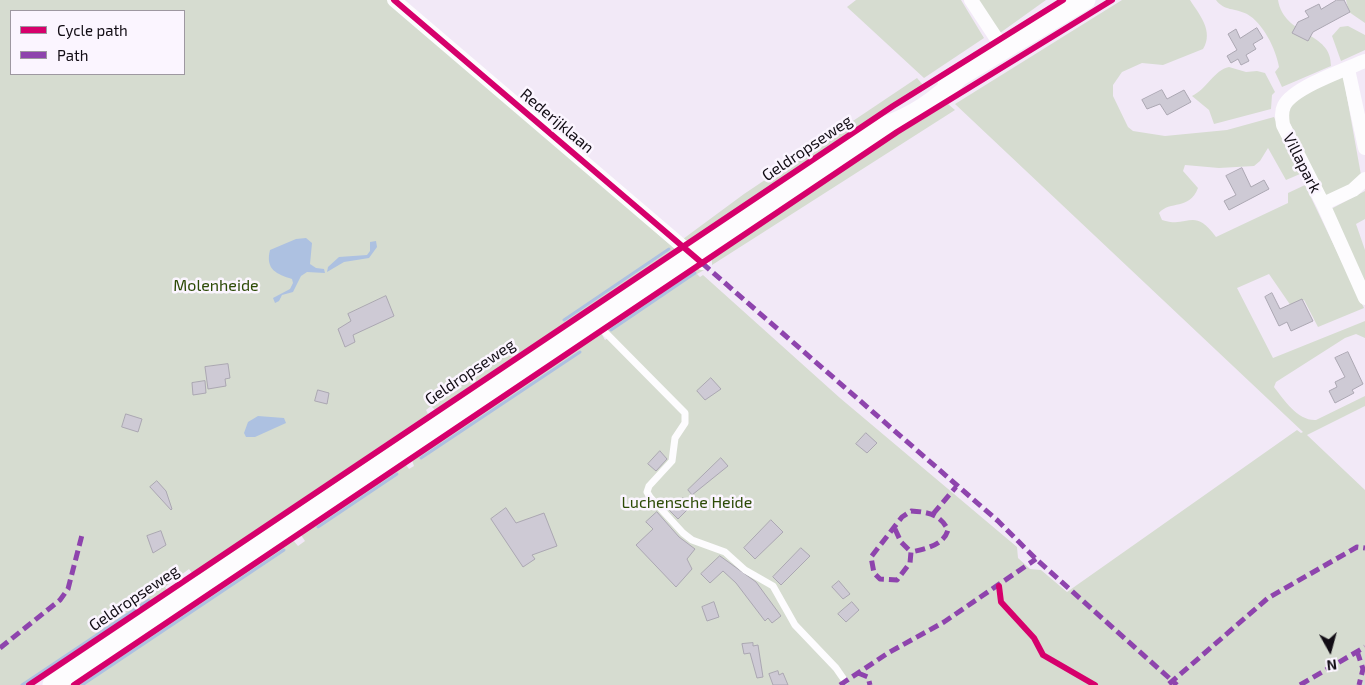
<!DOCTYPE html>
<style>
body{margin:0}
#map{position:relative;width:1365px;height:685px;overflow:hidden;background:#f2e9f7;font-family:"Exo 2",sans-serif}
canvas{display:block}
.legend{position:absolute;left:10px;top:10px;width:175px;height:65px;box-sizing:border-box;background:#fbf5ff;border:1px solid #9e98a1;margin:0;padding:6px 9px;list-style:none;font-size:15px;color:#120d15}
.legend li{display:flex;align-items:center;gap:10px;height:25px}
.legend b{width:25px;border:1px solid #9e98a1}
.north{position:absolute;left:1305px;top:625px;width:50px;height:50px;-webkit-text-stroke:4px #fbf5ff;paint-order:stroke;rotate:173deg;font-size:14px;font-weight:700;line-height:20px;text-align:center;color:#120d15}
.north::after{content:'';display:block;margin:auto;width:18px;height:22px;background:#120d15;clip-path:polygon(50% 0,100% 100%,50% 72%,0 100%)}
</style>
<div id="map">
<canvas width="1365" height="685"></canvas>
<ul class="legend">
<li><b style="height:6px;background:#d6006c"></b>Cycle path</li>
<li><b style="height:6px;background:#8e44ad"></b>Path</li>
</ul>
<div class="north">N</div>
</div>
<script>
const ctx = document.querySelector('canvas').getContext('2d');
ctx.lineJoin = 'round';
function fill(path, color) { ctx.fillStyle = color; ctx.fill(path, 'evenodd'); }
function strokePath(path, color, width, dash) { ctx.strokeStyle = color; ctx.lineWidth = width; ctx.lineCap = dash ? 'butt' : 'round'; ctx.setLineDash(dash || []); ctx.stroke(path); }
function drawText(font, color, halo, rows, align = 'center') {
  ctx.font = font + ' "Exo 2",sans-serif'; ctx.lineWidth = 5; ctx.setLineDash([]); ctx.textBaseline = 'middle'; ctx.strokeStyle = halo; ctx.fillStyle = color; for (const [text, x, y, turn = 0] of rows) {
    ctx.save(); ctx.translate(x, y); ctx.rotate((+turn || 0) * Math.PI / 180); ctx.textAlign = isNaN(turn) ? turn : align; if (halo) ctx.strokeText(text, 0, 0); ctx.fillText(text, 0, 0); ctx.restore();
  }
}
const green = new Path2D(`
 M0 0H391L675 249 435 410 431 406 426 410 428 414 192 573 189 569 165 587 167 590 26 685H0ZM11 11H184V74H11Z
 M856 0H961L984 38 924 78 847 7Z
 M969 0H1046L993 38Z
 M1122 0H1190C1199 14 1214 31 1203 49L1163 65 1142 63 1122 72 1113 85V96L1128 127 1133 131 1165 136 1227 130 1274 117 1300 174 1286 180 1268 148 1260 161 1254 166 1219 168 1185 165 1183 171 1198 188C1189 211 1170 200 1159 213L1162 220C1189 229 1193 206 1216 237L1288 203V193L1305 185 1364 308 1318 327 1304 300 1291 306 1269 274 1237 288 1273 358 1365 321V338L1356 334 1345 338 1276 382 1274 387C1284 400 1298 421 1316 420L1365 396V406L1307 435 1365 490V685H77L293 540 298 546 305 541 301 535 406 465 409 469 414 466 412 460 601 333 605 340 609 337 606 330 698 269 704 270 697 274 700 277 703 275 840 398 1017 547 1018 558 1030 569 1041 570 1067 592 1297 430 1301 433 1303 432 955 104Z
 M1216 0H1278C1284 37 1332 31 1331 66L1282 87 1275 72 1279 67C1276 49 1263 23 1247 14 1235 8 1224 11 1216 0Z
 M1346 0H1365V23L1349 12Z
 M1348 26 1365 35V50L1341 61 1332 36 1340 27Z
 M1229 67 1246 72 1257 71 1265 73 1275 92 1272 95 1271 109 1214 124 1209 110 1192 96C1207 89 1214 70 1229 67Z
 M1343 75 1361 175 1359 180 1325 198 1286 115 1287 103Z
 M917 78 923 85 707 229 687 241 683 239 744 194Z
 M948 104 955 110 712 265V259L892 138Z
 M1365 191V219L1356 224 1365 250V282L1331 209Z
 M430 418 428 425 203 577 196 575Z`);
const water = new Path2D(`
 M306 238 312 243 310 264 316 268 324 269 325 273 307 272 301 276 293 292 282 295 279 301 275 303 273 298 290 289 293 283 292 279C277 274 265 270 270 250L296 239Z
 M376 241 377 247 369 258 344 262 327 272 328 267 339 257 367 255 370 251V242Z
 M258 416 284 418 286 423 255 437H246L244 433 248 422Z`);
const stream = new Path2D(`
 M564 320 669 249
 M611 330 695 273
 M421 458 580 352
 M318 527 397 474
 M22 685 149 600
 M82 685 284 550`);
const building = new Path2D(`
 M1337 0H1344L1350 12 1313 32 1308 41 1292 33 1298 22 1309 17 1305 11 1319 4 1321 9Z
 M1257 28 1263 38 1253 44 1256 49 1246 55 1249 61 1241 65 1238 59 1231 63 1227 56 1237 50 1228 34 1236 29 1240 38Z
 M1162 90 1167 99 1184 90 1191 102 1167 115 1160 104 1147 109 1142 100Z
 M1242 168 1251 187 1264 180 1269 189 1229 210 1224 201 1236 195 1226 176Z
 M1272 293 1280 309 1302 299 1313 321 1291 331 1287 322 1279 326 1265 297Z
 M386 296 394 316 353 335 355 342 345 347 338 329 351 321 348 314Z
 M1348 352 1363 384 1352 390 1354 393 1335 403 1329 391 1337 387 1335 382 1345 377 1335 358Z
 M228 364 230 378 225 379 226 386 208 389 205 367Z
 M711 378 721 389 705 400 697 391Z
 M205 381 206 393 193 395 192 383Z
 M318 390 329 393 327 404 315 401Z
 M126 414 142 419 138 432 122 427Z
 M866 433 877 443 867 453 856 444Z
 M660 451 667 459 656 471 648 464Z
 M721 458 728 466 692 495 688 490Z
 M157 481 166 491 172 509 171 510 150 487Z
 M683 498 691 506 678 519 670 511Z
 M506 508 516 523 544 513 557 546 532 555 535 559 523 567 491 519Z
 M657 512 679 537 695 549 687 559 692 569 676 587 636 545 653 529 646 522Z
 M771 520 783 532 755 559 744 548Z
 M161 531 166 545 153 553 147 536Z
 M801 548 810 556 781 585 773 577Z
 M720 556 756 582 781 616 772 623 768 618 765 621 736 583 723 571 710 583 701 574Z
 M839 581 850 594 843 599 832 587Z
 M714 602 719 617 707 621 702 607Z
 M852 602 859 610 846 622 838 614Z
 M753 643V646L758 645 763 677 757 678 750 653 744 654 742 644Z
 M778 671 779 675 783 673 788 685H773L769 674Z`);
const service = new Path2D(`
 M594 321 685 413V423L675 438 672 461 649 486 647 492 650 497 683 533 692 540 725 552 745 570 773 586 795 625 836 668 845 681`);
const minor = new Path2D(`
 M394 0 702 263
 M971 0 1004 50
 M1365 61C1346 69 1292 88 1284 106 1281 112 1282 118 1283 125L1323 204 1365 298
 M1348 69 1365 148
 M1323 204 1353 190 1365 179`);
const secondary = new Path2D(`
 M947 81 959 77 1086 0
 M52 685 884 126C914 116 937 100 959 77`);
const quiet = new Path2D(`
 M702 263 998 521 1036 559 1177 685
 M911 511C928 512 940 514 948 530 944 545 925 549 911 552L910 563 897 580 880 579 874 573 871 557 902 517Z
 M933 514 956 487
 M895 529 901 542 911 552
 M0 648 60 600 68 589 82 535
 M1357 651 1363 669 1359 685
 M858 673 868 677 870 685
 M1169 684 1268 598 1357 547 1365 548
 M840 685 888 653 944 622 1036 559
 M1300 685 1365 647`);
const cycleway = new Path2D(`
 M394 0 702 263
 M999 586 1001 602 1034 638 1043 655 1095 685
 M29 685 893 106 1063 0
 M74 685 897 132 1112 0`);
const streetNames = [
 ["Rederijklaan",557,121,40],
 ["Geldropseweg",807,148,-34],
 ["Villapark",1302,163,63],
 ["Geldropseweg",470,372,-34],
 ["Geldropseweg",134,598,-34]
];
const parkNames = [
 ["Molenheide",216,286],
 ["Luchensche Heide",687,503]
];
fill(green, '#d6dcd0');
fill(water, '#adc1e1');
strokePath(stream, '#adc1e1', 3);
fill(building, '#cecad5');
strokePath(building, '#aba7b2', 1);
strokePath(service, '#fdfcfe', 7);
strokePath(minor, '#fdfcfe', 14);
strokePath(secondary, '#fdfcfe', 19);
strokePath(quiet, '#8e44ad', 5, [10, 5]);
strokePath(cycleway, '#d6006c', 6);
drawText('16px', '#120d15', '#fbf5ff', streetNames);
drawText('16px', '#2c4a06', '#fbf5ff', parkNames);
</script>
